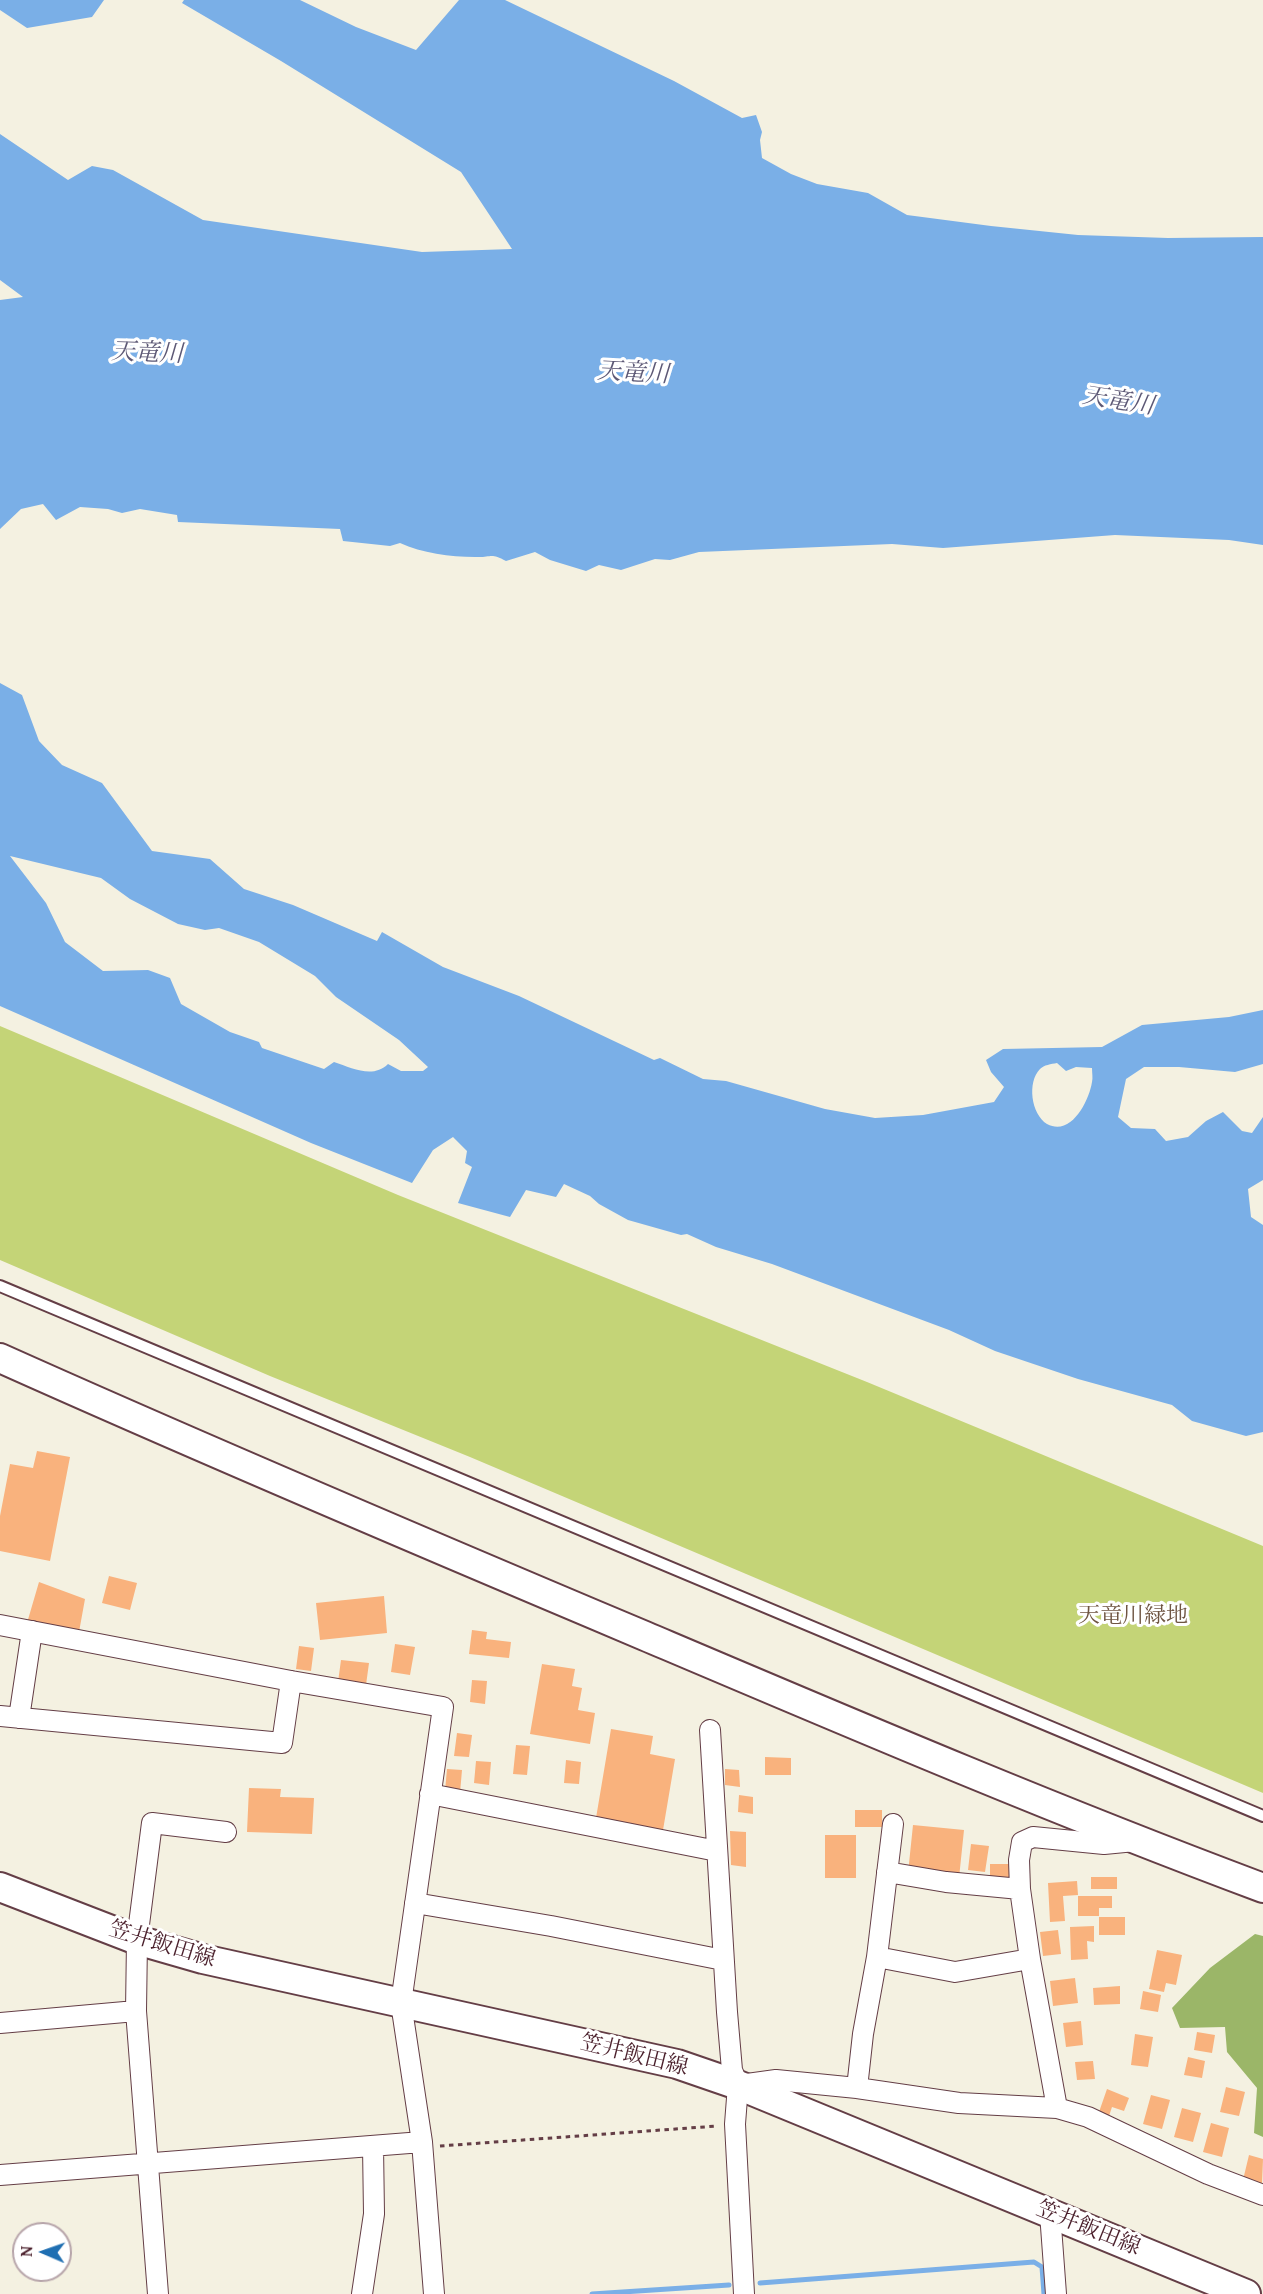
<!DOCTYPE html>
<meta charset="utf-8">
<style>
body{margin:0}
#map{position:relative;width:1263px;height:2294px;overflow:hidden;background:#f4f1e1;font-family:"Gentium Book Plus",serif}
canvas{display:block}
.north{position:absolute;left:12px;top:2222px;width:60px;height:60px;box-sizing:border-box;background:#fff;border:2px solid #b7a5aa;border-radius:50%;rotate:272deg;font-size:16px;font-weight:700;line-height:24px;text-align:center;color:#4a1f2b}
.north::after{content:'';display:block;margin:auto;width:21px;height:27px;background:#1f6fb2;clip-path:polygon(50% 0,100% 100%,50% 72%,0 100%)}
</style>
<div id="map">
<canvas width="1263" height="2294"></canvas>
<div class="north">N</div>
</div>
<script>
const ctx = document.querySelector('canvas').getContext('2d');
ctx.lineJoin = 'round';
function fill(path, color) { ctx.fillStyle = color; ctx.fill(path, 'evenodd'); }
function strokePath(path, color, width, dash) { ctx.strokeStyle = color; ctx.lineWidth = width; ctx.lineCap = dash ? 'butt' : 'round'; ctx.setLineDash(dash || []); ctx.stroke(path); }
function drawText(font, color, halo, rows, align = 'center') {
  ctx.font = font + ' "Gentium Book Plus","Noto Serif JP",serif'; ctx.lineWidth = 6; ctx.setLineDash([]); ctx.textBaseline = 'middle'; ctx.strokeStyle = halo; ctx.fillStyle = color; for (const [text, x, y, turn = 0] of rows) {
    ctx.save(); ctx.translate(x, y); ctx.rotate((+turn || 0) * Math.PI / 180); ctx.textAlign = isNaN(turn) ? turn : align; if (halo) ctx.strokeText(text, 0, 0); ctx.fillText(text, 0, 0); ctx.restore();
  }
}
const green = new Path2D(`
 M0 1026 398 1195 867 1382 1263 1546V1793L470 1457 270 1376 0 1260Z`);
const forest = new Path2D(`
 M1255 1934 1263 1936V2137L1254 2133 1257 2088 1227 2052 1225 2027 1180 2028 1172 2008 1210 1968Z`);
const water = new Path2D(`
 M0 0H104L92 17 27 28 0 10Z
 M184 0H300L356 27 416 50 459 0H505L674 81 742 118 756 115 762 132 760 140 762 158 791 174 817 184 868 193 907 215 991 226 1078 235 1168 238 1263 237V545L1229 540 1115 535 943 548 892 544 699 552 670 560 655 559 621 570 599 565 586 571 550 560 535 552 506 561C490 552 491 558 475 557 450 557 422 553 400 543L390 546 343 541 340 529 178 522 177 515 140 509 122 513 108 509 80 507 56 520 43 504 21 509 0 529V300L23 297 0 280V134L68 180 92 166 113 170 203 220 422 252 512 249 461 172 281 61 182 3Z
 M0 683 22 695 39 741 62 765 102 783 152 851 210 859 244 889 293 905 377 941 382 932 443 967 519 996 654 1060 660 1058 703 1079 726 1081 825 1109 875 1118 923 1115 994 1102 1004 1087 991 1072 986 1060 1003 1049 1102 1047 1142 1025 1229 1017 1263 1010V1064L1235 1072 1179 1067H1144L1126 1079 1118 1117 1131 1128 1155 1129 1166 1141 1188 1137 1206 1121 1223 1112 1242 1131 1252 1133 1263 1117V1180L1248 1189 1251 1217 1263 1225V1432L1246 1436 1192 1421 1172 1405 1078 1379 995 1351 949 1330 772 1264 716 1247 687 1234 681 1235 628 1220 599 1204 590 1196 564 1184 556 1197 526 1190 510 1217 458 1203 472 1167 465 1163 467 1151 453 1137 433 1150 412 1183 311 1143 0 1006ZM10 856 101 878 130 899 178 924 205 930 219 928 259 942 315 976 336 997 399 1040 428 1067 423 1071H401L388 1064C373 1079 352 1068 334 1062L324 1069 262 1048 259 1042 230 1032 181 1004 170 978 148 970 103 971 65 942 46 903ZM1057 1063 1066 1071 1076 1067 1092 1068C1092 1073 1093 1078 1092 1082 1089 1101 1071 1137 1047 1124 1031 1114 1027 1082 1040 1069 1044 1065 1051 1064 1057 1063Z`);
const stream = new Path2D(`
 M760 2283 1034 2262 1042 2267 1044 2294
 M592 2294 729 2285`);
const building = new Path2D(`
 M37 1451 70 1457 50 1561 0 1551V1516L10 1464 33 1468Z
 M109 1576 137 1583 130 1610 102 1603Z
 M39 1582 85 1599 79 1632 27 1623Z
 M384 1596 387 1633 320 1640 316 1603Z
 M472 1630 487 1632 486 1639 511 1642 509 1658 469 1654Z
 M395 1644 415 1647 410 1675 391 1672Z
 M299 1646 314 1648 311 1671 296 1669Z
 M341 1660 369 1663 366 1685 338 1682Z
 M542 1664 575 1669 572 1686 582 1688 578 1710 595 1713 590 1744 530 1734Z
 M472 1680 487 1681 485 1704 470 1702Z
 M611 1729 653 1736 650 1754 675 1759 663 1830 596 1818Z
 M457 1733 472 1735 469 1757 454 1756Z
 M516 1745 530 1746 527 1775 513 1774Z
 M765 1757 791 1758V1775H765Z
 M566 1760 581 1762 579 1784 564 1783Z
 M476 1761 491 1762 489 1785 474 1783Z
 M447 1769 462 1770 460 1793 445 1791Z
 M725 1769 739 1770 740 1787 725 1785Z
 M249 1788 281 1789 280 1797 314 1798 312 1834 247 1832Z
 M739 1795 753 1797V1814L738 1812Z
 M855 1810H882V1827H855Z
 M913 1825 964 1830 959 1878 908 1873Z
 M730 1831 746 1832V1867L731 1865Z
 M825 1835H856V1878H825Z
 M971 1844 989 1846 985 1872 968 1870Z
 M990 1864H1016V1882H990Z
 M1091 1877H1117V1889H1091Z
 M1077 1881 1078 1895 1063 1896 1065 1921 1050 1922 1048 1883Z
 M1078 1896H1112V1908H1099V1916H1078Z
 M1099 1917H1125V1935H1099Z
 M1094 1926V1942L1087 1941 1088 1959 1071 1960 1070 1927Z
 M1058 1930 1061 1954 1043 1956 1040 1932Z
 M1157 1950 1182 1955 1176 1985 1166 1983 1164 1992 1149 1989Z
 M1075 1978 1078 2003 1053 2006 1050 1981Z
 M1120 1986V2004L1094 2005 1093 1988Z
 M1143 1991 1161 1995 1158 2012 1140 2009Z
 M1081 2021 1083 2045 1066 2047 1063 2023Z
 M1197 2032 1215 2035 1212 2053 1194 2050Z
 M1135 2034 1153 2037 1148 2067 1131 2065Z
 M1188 2057 1205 2061 1202 2078 1184 2075Z
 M1093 2061 1095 2079 1077 2080 1075 2062Z
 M1226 2087 1245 2092 1239 2116 1220 2112Z
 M1107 2089 1129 2098 1124 2111 1112 2107 1109 2116 1099 2112Z
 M1151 2095 1170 2100 1162 2129 1143 2124Z
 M1182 2108 1201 2113 1193 2142 1174 2137Z
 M1211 2123 1229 2128 1222 2157 1203 2152Z
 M1249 2155 1263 2159 1262 2184 1243 2180Z`);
const path = new Path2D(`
 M440 2146 717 2126`);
const lane = new Path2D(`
 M0 1286 1263 1816`);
const street = new Path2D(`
 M0 1625 291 1681 443 1707 401 2003 422 2142 0 2175
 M0 1716 282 1743 291 1681
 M19 1718 32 1631
 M710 1730 727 2012 732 2070 738 2085 735 2124 744 2294
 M430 1794 717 1851
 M893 1824 877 1957 955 1972 1030 1959 1057 2108
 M887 1872 946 1882 1020 1889 1030 1959
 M1020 1889 1019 1860 1022 1842 1033 1837 1104 1844 1135 1841
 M415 1903 551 1926 723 1960
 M0 2023 136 2011
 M740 2085 776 2080 857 2088 959 2103 1057 2108 1088 2117 1208 2174 1263 2195
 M857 2088 863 2034 877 1957
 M422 2142 434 2294
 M1050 2213 1056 2294
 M158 2294 136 2011 137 1940 152 1823 226 1832
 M362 2294 374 2214 373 2146`);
const secondary = new Path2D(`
 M0 1358C214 1454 429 1545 645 1636 850 1723 1054 1810 1263 1888
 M0 1887 137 1940 203 1959 677 2064 738 2085 1246 2294`);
const parkNames = [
 ["天竜川緑地",1133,1616]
];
const streetNames = [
 ["笠井飯田線",162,1945,17],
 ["笠井飯田線",634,2056,14],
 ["笠井飯田線",1088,2229,22]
];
const waterNames = [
 ["天竜川",147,354,2],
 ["天竜川",633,374,3],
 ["天竜川",1118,402,9]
];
fill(green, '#c4d477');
fill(forest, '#9bb668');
fill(water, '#7aafe7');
strokePath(stream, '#7aafe7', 5);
fill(building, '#f9b27d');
strokePath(lane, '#643e46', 14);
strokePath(street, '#643e46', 22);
strokePath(secondary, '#643e46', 32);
strokePath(path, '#643e46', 3, [4.5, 4.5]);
strokePath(lane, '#fff', 10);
strokePath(street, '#fff', 20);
strokePath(secondary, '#fff', 28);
drawText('22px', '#6f5542', '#fff', parkNames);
drawText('22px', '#4a1f2b', '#fff', streetNames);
drawText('italic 24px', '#5d5976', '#fff', waterNames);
</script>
